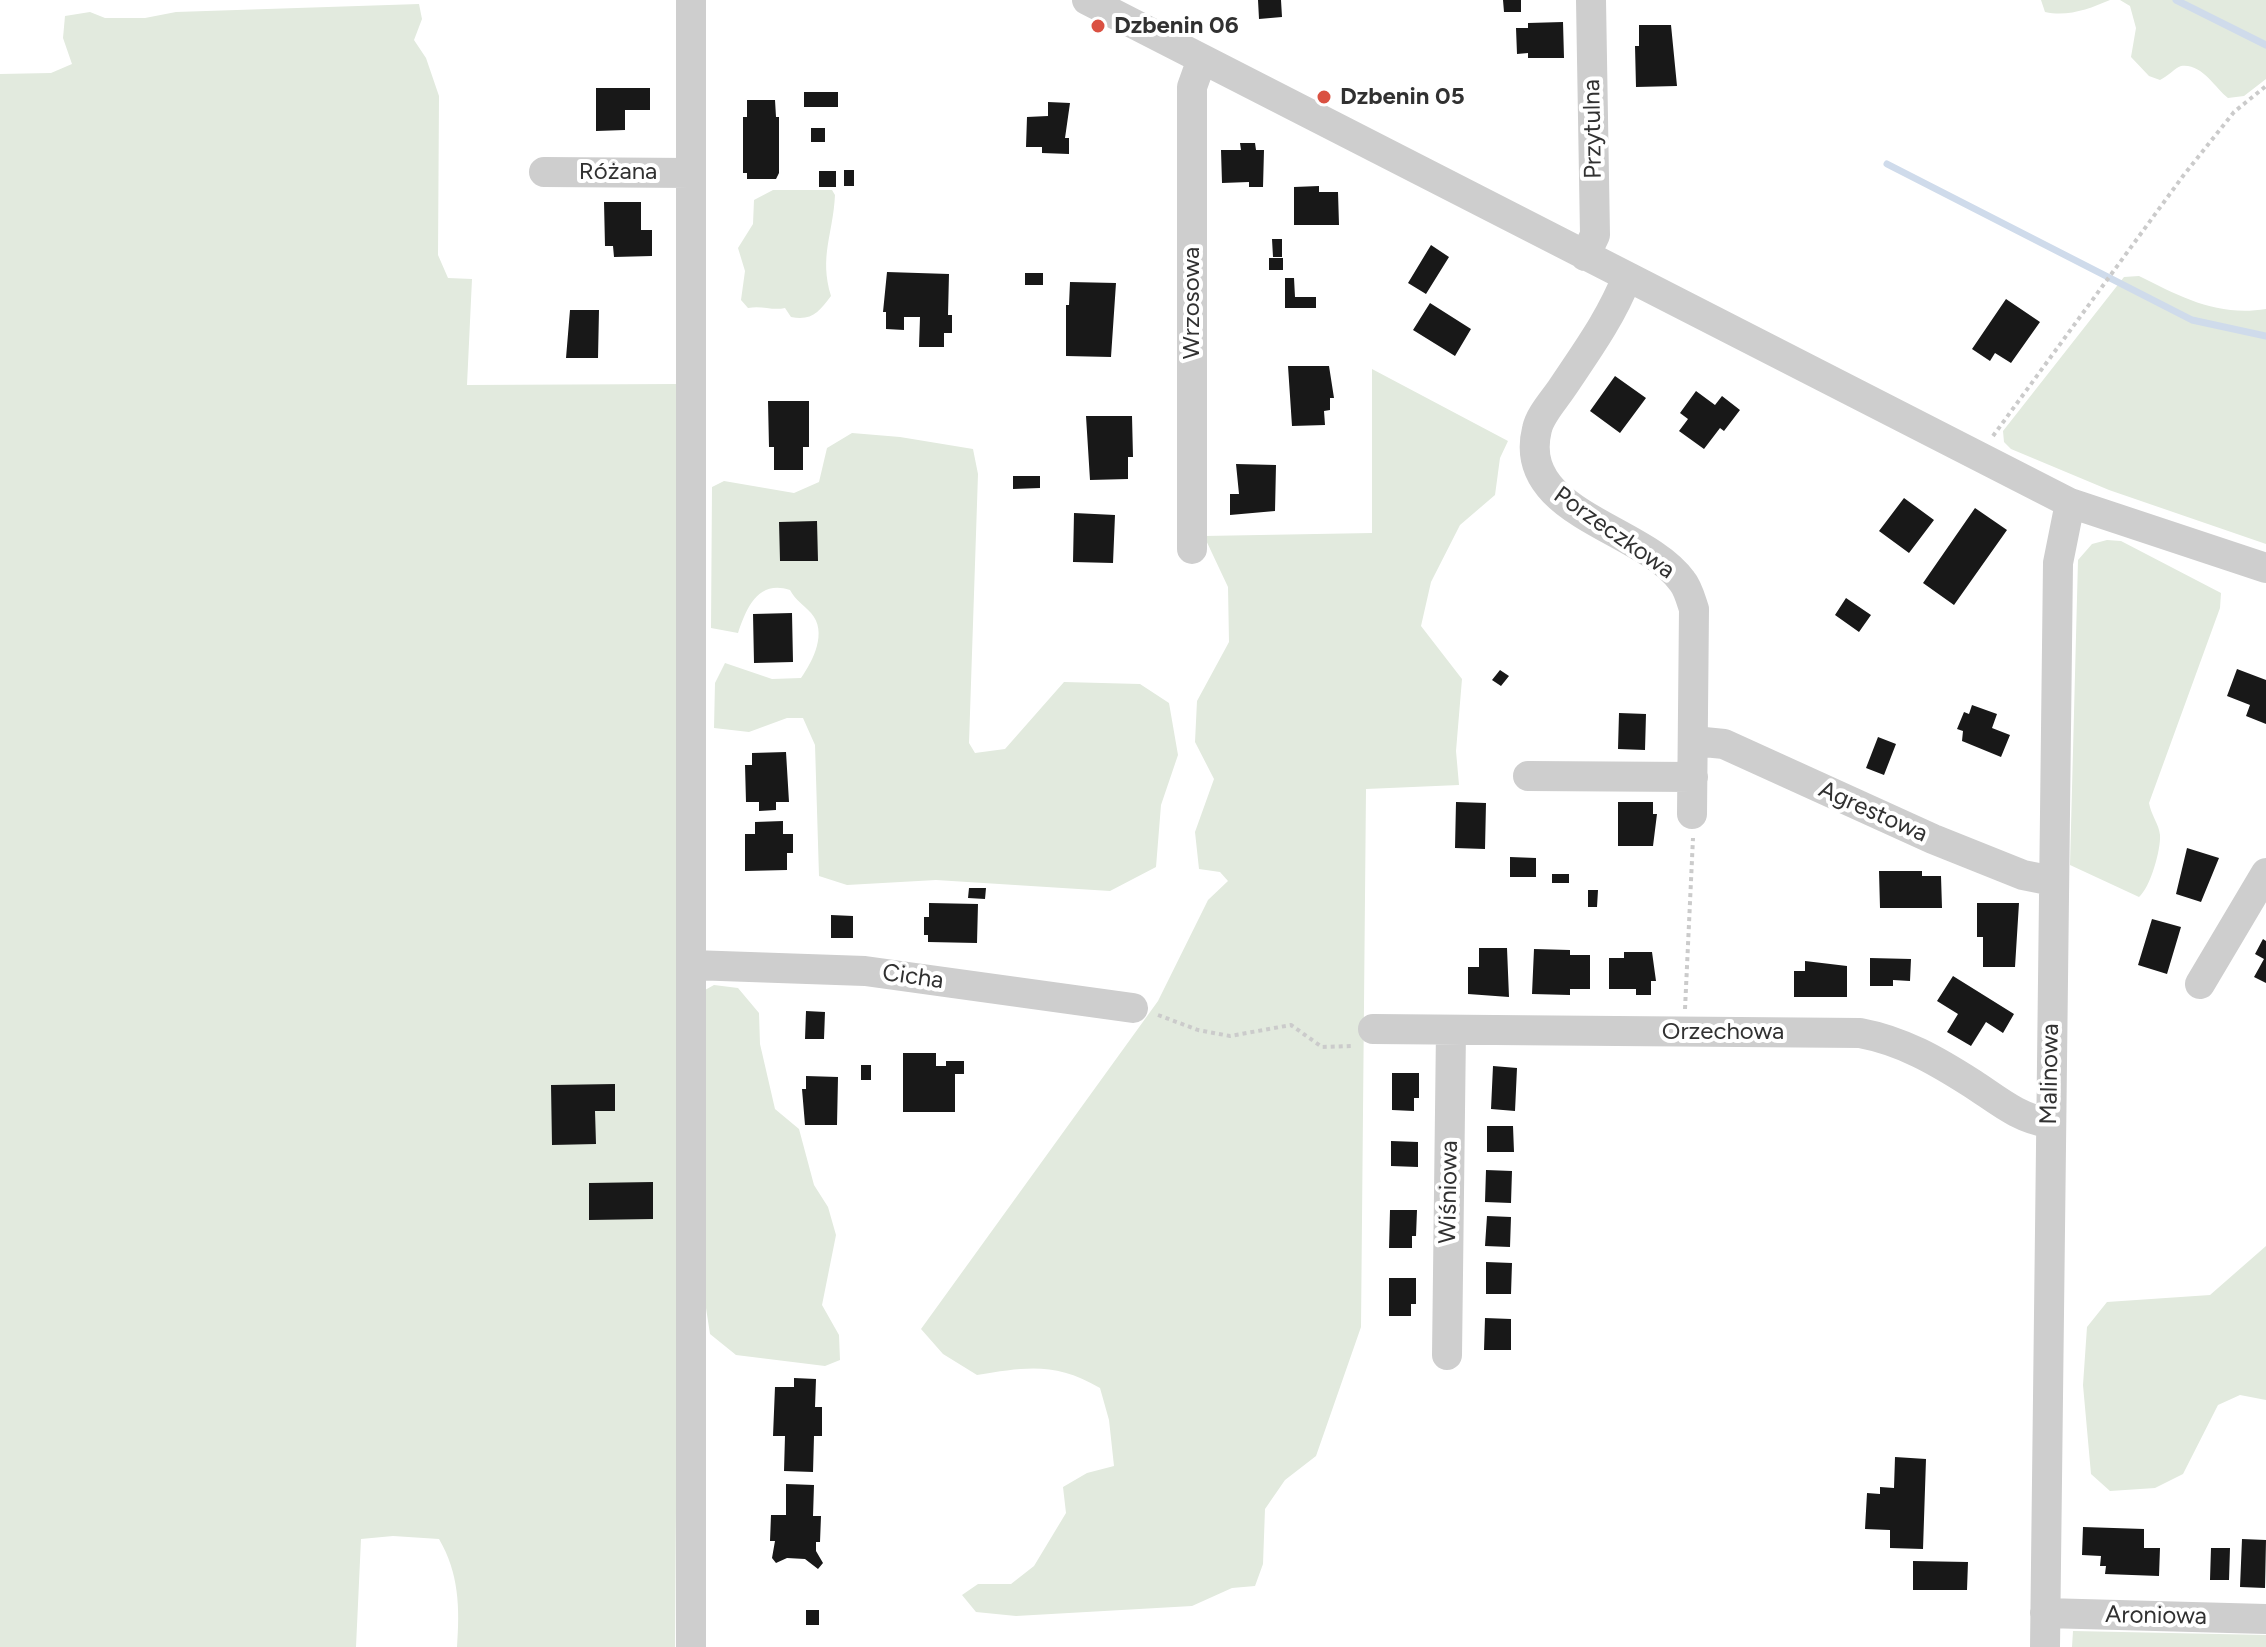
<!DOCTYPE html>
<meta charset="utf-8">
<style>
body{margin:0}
canvas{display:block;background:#fff}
</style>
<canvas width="2266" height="1647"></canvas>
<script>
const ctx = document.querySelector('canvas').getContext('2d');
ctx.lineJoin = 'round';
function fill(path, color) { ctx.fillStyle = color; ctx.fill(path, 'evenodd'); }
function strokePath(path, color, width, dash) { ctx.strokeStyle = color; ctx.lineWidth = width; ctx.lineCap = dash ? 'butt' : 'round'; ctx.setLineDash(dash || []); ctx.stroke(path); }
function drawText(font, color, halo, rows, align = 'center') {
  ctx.font = font + ' Figtree,sans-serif'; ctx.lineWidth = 8; ctx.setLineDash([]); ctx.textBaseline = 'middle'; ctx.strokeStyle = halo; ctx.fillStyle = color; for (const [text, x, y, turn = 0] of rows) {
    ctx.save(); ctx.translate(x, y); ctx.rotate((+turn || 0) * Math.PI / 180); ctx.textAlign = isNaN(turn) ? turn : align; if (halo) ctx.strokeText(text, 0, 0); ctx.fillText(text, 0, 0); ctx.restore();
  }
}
const green = new Path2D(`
 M2041 0H2110C2089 9 2068 17 2045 12Z
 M2120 0H2266V79L2244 96 2228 98C2215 88 2202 63 2181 66 2175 68 2167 77 2160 80L2149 76 2131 57 2136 28 2130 6Z
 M419 4 422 19 414 40 426 58 439 96 438 255 448 278 472 279 467 385 678 384 680 955 675 1647H457C460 1608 459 1573 439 1539L393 1536 361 1539 356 1647H0V74L51 73 72 64 63 38 65 16 90 12 105 18H145L176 12Z
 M773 190H832L835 195C833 235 819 256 831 296 819 312 812 321 791 317L785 308C772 311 762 305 748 308L741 300 745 271 738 248 753 224 754 200Z
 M2139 276C2181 297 2218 317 2266 309V544L2109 490 2011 449 2004 442 2003 431 2124 277Z
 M1372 369 1508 441 1500 458 1495 495 1460 525 1431 582 1421 626 1462 679 1456 751 1459 785 1366 789 1361 1327 1316 1456 1285 1480 1265 1509 1263 1564 1255 1586 1232 1588 1192 1606 1016 1616 976 1612 962 1595 978 1584H1011L1034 1566 1066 1513 1063 1487 1087 1473 1114 1466 1109 1420 1100 1388C1055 1362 1027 1367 977 1375L943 1354 921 1329 1158 1001 1208 900 1228 881 1220 872 1199 869 1195 832 1214 779 1195 742 1197 701 1229 642 1228 587 1204 536 1372 533Z
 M852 433 900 437 973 449 978 474 969 743 975 753 1005 749 1064 682 1140 684 1169 703 1178 755 1161 805 1156 867 1110 891 936 880 847 885 819 876 815 745 803 718H787L749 732 714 728 715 683 725 663 772 679 801 678C813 661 828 632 811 613 803 604 796 601 790 590 758 580 747 607 738 633L711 628 712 487 724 481 794 493 819 482 827 448Z
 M2107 540 2121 541 2221 593 2220 608 2149 803C2151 815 2159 824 2160 835 2161 850 2150 888 2139 897L2070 865 2078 560 2092 544Z
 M714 985 738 988 759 1013 760 1044 775 1109 799 1129 814 1185 828 1207 836 1235 822 1305 839 1335 840 1360 825 1366 736 1355 710 1334 706 1308 705 990Z
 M2266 1246V1400L2240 1395 2218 1405 2183 1474 2155 1488 2110 1491 2091 1474 2083 1385 2087 1327 2107 1302 2210 1295Z
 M2073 1631 2266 1635V1647H2072Z`);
const stream = new Path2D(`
 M2176 0 2266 45
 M1887 164 2192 320 2266 336`);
const building = new Path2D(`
 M1258 0H1281L1282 17 1259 19Z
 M1503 0H1521V12H1504Z
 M1563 22 1564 58H1528V53L1517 54 1516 28H1528V23Z
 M1639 25H1671L1677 86 1636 87 1635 46H1639Z
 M596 88H650V110H625V130L596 131Z
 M804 92H838V107H804Z
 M747 100H775L776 117H779V173L776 179H747V173H743V117H747Z
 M1048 102 1070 103 1065 138H1069V154L1042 153V147H1026L1027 117 1048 116Z
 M811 128H825V142H811Z
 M1240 143H1255L1256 150H1264L1263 187H1249V182L1222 183 1221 150H1241Z
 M844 170H854V186H844Z
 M819 171H836V187H819Z
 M1319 186V192H1338L1339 225H1294V187Z
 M604 202H641V230H652V256L614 257 613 246H605Z
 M1272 239H1282V257H1273Z
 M1431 245 1449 257 1426 294 1408 283Z
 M1269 258H1283V270H1269Z
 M887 272 949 274 948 315H952V333H944V347H919L920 317H904V330L886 329V312H883Z
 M1025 273H1043V285H1025Z
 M1285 278H1294L1295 297H1316V308H1285Z
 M1070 282 1116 283 1111 357 1066 356V305H1069Z
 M2006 299 2040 322 2011 363 1995 353 1990 361 1972 349Z
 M1430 303 1471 329 1455 356 1413 330Z
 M570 310H599L598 358H566Z
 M1288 366H1329L1334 398H1330V410L1324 411 1325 425 1292 426Z
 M1615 376 1646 398 1620 433 1590 411Z
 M1696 391 1715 405 1722 396 1740 410 1724 431 1720 428 1704 449 1679 431 1688 419 1680 413Z
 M768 401H809V447H803V470H774V447H769Z
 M1086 416H1132L1133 457H1128V479L1090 480Z
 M1236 464 1276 465 1275 511 1230 515V494H1239Z
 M1013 476H1040V488L1013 489Z
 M1904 498 1934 520 1909 553 1879 531Z
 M1975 508 2007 530 1954 605 1923 583Z
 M1074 513 1115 515 1113 563 1073 562Z
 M817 521 818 561H780L779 522Z
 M1846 598 1871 615 1859 632 1835 615Z
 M792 613 793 662 754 663 753 614Z
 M2237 669 2266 680V724L2246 716 2250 705 2227 696Z
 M1500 670 1509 676 1501 686 1492 680Z
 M1972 705 1997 714 1992 728 2010 735 2001 757 1962 741 1963 731 1957 729 1964 712 1969 714Z
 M1619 713 1646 714 1645 750 1618 749Z
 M1878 737 1896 744 1884 775 1866 768Z
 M786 752 789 802H776V810L759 811V802H746L745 765H752V753Z
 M1456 802 1486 803 1485 849 1455 848Z
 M1618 802H1653V814H1657L1653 846H1618Z
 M783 821V834H793V853H787V870L745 871V834H755V822Z
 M2187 848 2219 858 2201 902 2176 894Z
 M1510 857 1536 858V877H1510Z
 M1879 871H1922V876H1941L1942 908H1880Z
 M1552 874H1569V883H1552Z
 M969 888H986L985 899 968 898Z
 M1588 890H1598L1597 907H1588Z
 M929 903 978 904 977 943 928 942V935H924V917H929Z
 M1977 903H2019L2015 967H1983V937H1977Z
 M831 915 853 916V938H831Z
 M2152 919 2181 927 2167 974 2138 965Z
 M2263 939 2266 941V983L2254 977 2264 959 2255 954Z
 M1479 948H1507L1509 997 1468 994V967H1479Z
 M1534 949 1570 950V955H1590V989H1570V995L1532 994Z
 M1624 952H1652L1656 981H1651V995H1636V989H1609V958H1624Z
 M1870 958 1911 959 1910 981 1893 980V986H1870Z
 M1805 961 1847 966V997H1794V971H1805Z
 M1953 976 2014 1014 2003 1033 1986 1022 1971 1046 1947 1032 1958 1014 1937 1001Z
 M806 1011 825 1012 824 1039H805Z
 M903 1053H936V1066H946V1061H964V1074H955V1112H903Z
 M861 1065H871V1080H861Z
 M1493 1066 1517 1068 1515 1111 1491 1109Z
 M1392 1073H1419V1098H1414V1111L1392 1110Z
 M806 1076 838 1077 837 1125H805L802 1089H806Z
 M615 1084V1111H595L596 1144 552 1145 551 1085Z
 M1487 1126H1513L1514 1152H1487Z
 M1391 1141 1418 1142V1167L1391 1166Z
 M1486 1170 1512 1171 1511 1203 1485 1202Z
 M653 1182V1219L589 1220V1183Z
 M1390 1210H1417L1416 1236H1412V1248H1389Z
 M1487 1216 1511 1217 1510 1247 1485 1246Z
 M1486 1262 1512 1263 1511 1294H1486Z
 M1389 1278H1416V1304H1411V1316H1389Z
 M1485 1318 1511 1319V1350H1484Z
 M794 1378 816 1379 815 1407H822V1436H814L813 1472 784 1471 785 1436H773L775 1387H794Z
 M1895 1457 1926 1459 1923 1549 1890 1548V1530L1865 1529 1867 1493 1880 1494V1487L1894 1488Z
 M786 1484 814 1485 813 1516H821L820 1542H816V1551L823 1563 818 1569 805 1559 787 1558 776 1563 772 1558 775 1541H770L771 1515H786Z
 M2083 1527 2144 1529V1548H2160L2159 1576 2105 1574 2106 1566H2100L2101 1556 2082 1555Z
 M2242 1539 2266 1540 2265 1588 2240 1587Z
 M2211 1548H2230L2229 1580H2210Z
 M1913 1561 1968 1562 1967 1590H1913Z
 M806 1610H819V1625H806Z`);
const path = new Path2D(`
 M1993 436 2183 176 2234 112 2266 86
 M1685 1009 1693 838
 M1158 1015 1198 1030 1230 1036 1291 1025 1322 1047 1354 1046`);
const minor = new Path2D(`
 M691 0V1647
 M1087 0 2070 503 2266 568
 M544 172 691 173
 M1585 256 1595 235 1591 0
 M1627 277C1611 318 1586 352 1562 388 1554 400 1540 415 1537 429 1516 514 1643 527 1682 581 1688 588 1691 600 1694 609L1692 814
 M1192 549V87L1202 59
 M1694 741 1724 744 1933 839 2023 875 2053 881
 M1528 776 1693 777
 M692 965 865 971 1133 1008
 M2200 984 2266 873
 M1373 1029 1860 1033C1903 1041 1937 1061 1973 1084 1999 1101 2018 1118 2049 1123
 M1447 1355 1451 1030
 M2045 1613 2266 1619
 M2045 1647 2058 563 2070 503`);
const markers = [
 [1098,26,8,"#da5142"],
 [1324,97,8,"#da5142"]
];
const poiNames = [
 ["Dzbenin 06",1114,26],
 ["Dzbenin 05",1340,97]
];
const streetNames = [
 ["Przytulna",1593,129,-91],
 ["Różana",618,172],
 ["Wrzosowa",1192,303,-90],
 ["Porzeczkowa",1614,533,35],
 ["Agrestowa",1873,812,24],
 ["Cicha",913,977,8],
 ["Orzechowa",1723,1032],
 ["Malinowa",2050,1074,-89],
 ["Wiśniowa",1449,1192,-89],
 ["Aroniowa",2156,1616,1]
];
fill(green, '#e2eade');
strokePath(stream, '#cfdbeb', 7);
fill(building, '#181818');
strokePath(path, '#cbcbcb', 4, [4, 4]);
strokePath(minor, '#cecece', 30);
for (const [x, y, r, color] of markers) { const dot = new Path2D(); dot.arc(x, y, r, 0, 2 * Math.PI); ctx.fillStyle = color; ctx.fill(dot); strokePath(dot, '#fff', 3); }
drawText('bold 24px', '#313131', '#fff', poiNames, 'left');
drawText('24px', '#313131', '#fff', streetNames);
</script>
